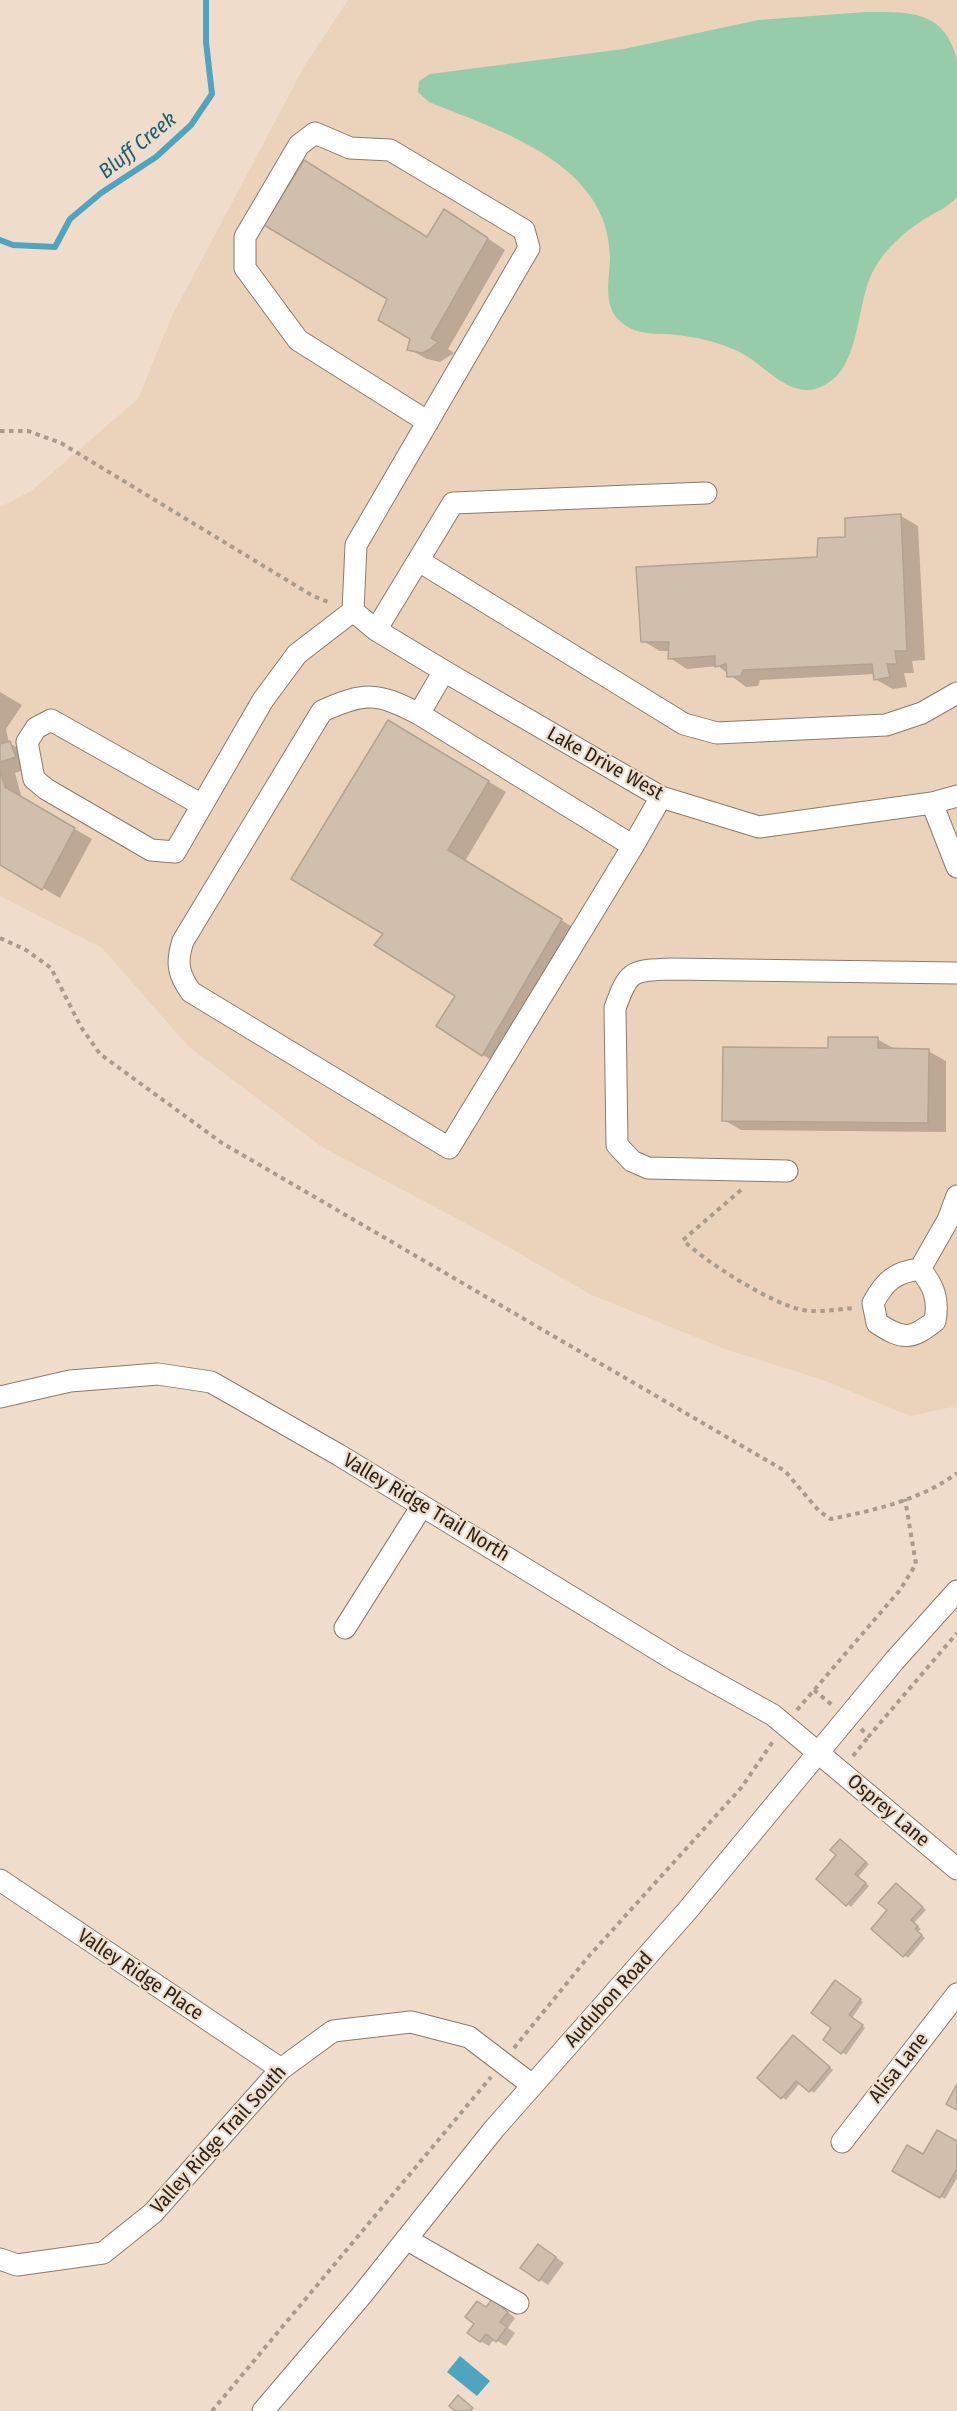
<!DOCTYPE html>
<style>
body{margin:0}
canvas{display:block;background:#efdcca}
</style>
<canvas width="957" height="2411"></canvas>
<script>
const ctx = document.querySelector('canvas').getContext('2d');
ctx.lineJoin = 'round';
function fill(path, color) { ctx.fillStyle = color; ctx.fill(path, 'evenodd'); }
function strokePath(path, color, width, dash) { ctx.strokeStyle = color; ctx.lineWidth = width; ctx.lineCap = dash ? 'butt' : 'round'; ctx.setLineDash(dash || []); ctx.stroke(path); }
function drawText(font, color, halo, rows, align = 'center') {
  ctx.font = font + ' "Fira Sans Condensed",sans-serif'; ctx.lineWidth = 4.5; ctx.setLineDash([]); ctx.textBaseline = 'middle'; ctx.strokeStyle = halo; ctx.fillStyle = color; for (const [text, x, y, turn = 0] of rows) {
    ctx.save(); ctx.translate(x, y); ctx.rotate((+turn || 0) * Math.PI / 180); ctx.textAlign = isNaN(turn) ? turn : align; if (halo) ctx.strokeText(text, 0, 0); ctx.fillText(text, 0, 0); ctx.restore();
  }
}
const built = new Path2D(`
 M348 0H957V1406L910 1416 826 1381 725 1349 592 1295 482 1232 322 1147 189 1047 102 948 0 896V507L31 491 138 399 172 316 305 65Z`);
const green = new Path2D(`
 M866 12C909 12 943 9 957 59V197C948 208 935 212 923 220 903 233 885 249 873 271 857 301 860 359 832 380 793 411 766 361 733 349 719 343 701 338 685 336 664 332 637 338 620 321 602 305 610 278 610 256 608 163 500 131 429 102L418 92 419 81 430 74 624 49 758 20Z`);
const water = new Path2D(`
 M460 2356 490 2381 477 2396 447 2372Z`);
const shadow = new Path2D(`
 M462 221 505 250 448 349 454 353 440 362 427 359 409 349 412 339 389 298 428 238Z
 M901 516 918 526 925 660 912 661 914 673H904L907 687 893 689 875 679V674L760 680 758 686 746 687 718 666 687 669 670 658V651H660L643 641 819 558 846 538Z
 M0 692 22 705 6 729 9 743 27 753 33 767 15 773 22 799 92 839 60 898 0 863Z
 M389 722 506 792 465 861 579 931 500 1065 483 1055 457 995Z
 M877 1039 895 1049 928 1051 946 1061V1132L741 1130 724 1120Z
 M844 1843 869 1864 858 1877 869 1886 851 1907 818 1879 838 1855Z
 M900 1887 926 1910 914 1923 921 1929 918 1932 925 1938 908 1958 873 1929 889 1910Z
 M839 1984 863 2002 852 2018 865 2028 846 2055 825 2040 833 2028Z
 M797 2040 833 2070 814 2093 800 2083 786 2100 759 2078Z
 M957 2143V2178L945 2199 894 2170Z
 M547 2251 564 2263 548 2285 523 2268Z
 M501 2306 515 2318 508 2328 515 2333 506 2346 494 2339 489 2346 480 2341 487 2308Z`);
const stream = new Path2D(`
 M0 240 13 245 55 247 70 219 101 193 156 157 191 125 212 94 206 42V0`);
const building = new Path2D(`
 M304 160 427 237 444 209 488 238 431 338 438 342 430 349 422 353 407 350 410 339 378 320 387 299 264 225Z
 M901 514 907 651H895L897 664H887L890 677 874 680 872 664 743 670 741 676 727 677 726 664 715 667V656L668 659 669 642H641L636 567 817 557 818 538 845 537V518Z
 M388 720 489 781 448 850 562 919 482 1056 436 1026 455 996 374 945 383 934 291 879Z
 M10 741 16 757 0 762V744Z
 M0 770 5 787 75 828 42 890 0 865Z
 M828 1037H878V1048L929 1049 928 1123 722 1121 723 1047 828 1048Z
 M840 1839 866 1862 855 1874 866 1883 846 1906 816 1879 836 1855 830 1850Z
 M896 1883 923 1907 911 1920 918 1926 915 1929 922 1935 903 1957 871 1929 887 1910 878 1903Z
 M835 1980 861 1999 849 2015 863 2025 841 2054 823 2040 831 2028 811 2013Z
 M793 2035 830 2067 809 2092 796 2081 781 2099 757 2078Z
 M957 2084V2110L946 2104Z
 M937 2130 957 2141V2169L940 2198 892 2171 907 2145 923 2154Z
 M538 2244 556 2257 539 2281 520 2268Z
 M492 2299 508 2312 500 2322 507 2327 496 2342 486 2334 480 2342 467 2333 474 2324 465 2317 477 2301 486 2307Z
 M458 2395 473 2408 470 2411H455L449 2406Z`);
const path = new Path2D(`
 M0 431H28L61 443 313 596 331 603
 M0 938 26 950 51 968 81 1027 100 1054 222 1143 785 1471 819 1511 831 1519C875 1510 921 1500 957 1473
 M741 1190 683 1240C704 1261 773 1305 803 1310 820 1313 837 1309 854 1308
 M814 1690 832 1705
 M797 1710 900 1590 916 1564 905 1499
 M861 1729 869 1736 957 1633
 M853 1756 869 1736
 M514 2048 589 1956 741 1788 774 1740
 M212 2411 491 2077`);
const minor = new Path2D(`
 M419 561 684 724 717 733 886 725 922 713 957 693
 M353 611 376 630 444 671 661 797 759 827 932 803 957 796
 M376 630 453 503 706 493
 M444 671 419 714 633 846 661 797
 M419 714C377 692 365 692 322 711L183 941C176 962 178 974 191 992L449 1148 633 846
 M932 803 957 867
 M202 805 51 720 36 728 27 742 34 779 46 789 151 850 175 852 263 700 297 654 353 611 356 545 529 248 524 230 390 150 350 148 315 133 299 145 245 237V268L298 340 428 422
 M787 1171 648 1168 632 1161 617 1145 615 1008C629 969 632 971 670 969L957 973
 M920 1269C934 1286 939 1299 935 1321 911 1340 903 1340 877 1323L873 1303C885 1281 895 1272 920 1269Z
 M920 1269 948 1220 957 1196
 M0 1397 70 1381 158 1374 211 1382 339 1455 676 1661 773 1715 957 1869
 M345 1628 422 1506
 M0 1880 281 2069
 M842 2142 957 1994
 M406 2239 518 2303
 M0 2259 17 2265 103 2253 153 2213 281 2069 333 2031 411 2022 469 2037 532 2085
 M263 2411 361 2296 494 2129 687 1911 895 1660 957 1591`);
const streetNames = [
 ["Lake Drive West",605,764,29],
 ["Valley Ridge Trail North",426,1508,31],
 ["Osprey Lane",888,1811,40],
 ["Valley Ridge Place",140,1975,34],
 ["Audubon Road",609,2000,-48],
 ["Alisa Lane",899,2068,-52],
 ["Valley Ridge Trail South",219,2140,-48]
];
const waterNames = [
 ["Bluff Creek",138,146,-39]
];
fill(built, '#ebd2ba');
fill(green, '#96cca9');
fill(water, '#4fa5bd');
fill(shadow, '#0003');
strokePath(stream, '#4fa5bd', 6);
fill(building, '#cfbfac');
strokePath(building, '#b3a390', 1.5);
strokePath(minor, '#8c7b6b', 23);
strokePath(path, '#aa9c8d', 4, [4.5, 4.5]);
strokePath(minor, '#fff', 21);
drawText('20px', '#2a231c', '#efdcca', streetNames);
drawText('italic 21px', '#1a5f70', '#efdcca', waterNames);
</script>
